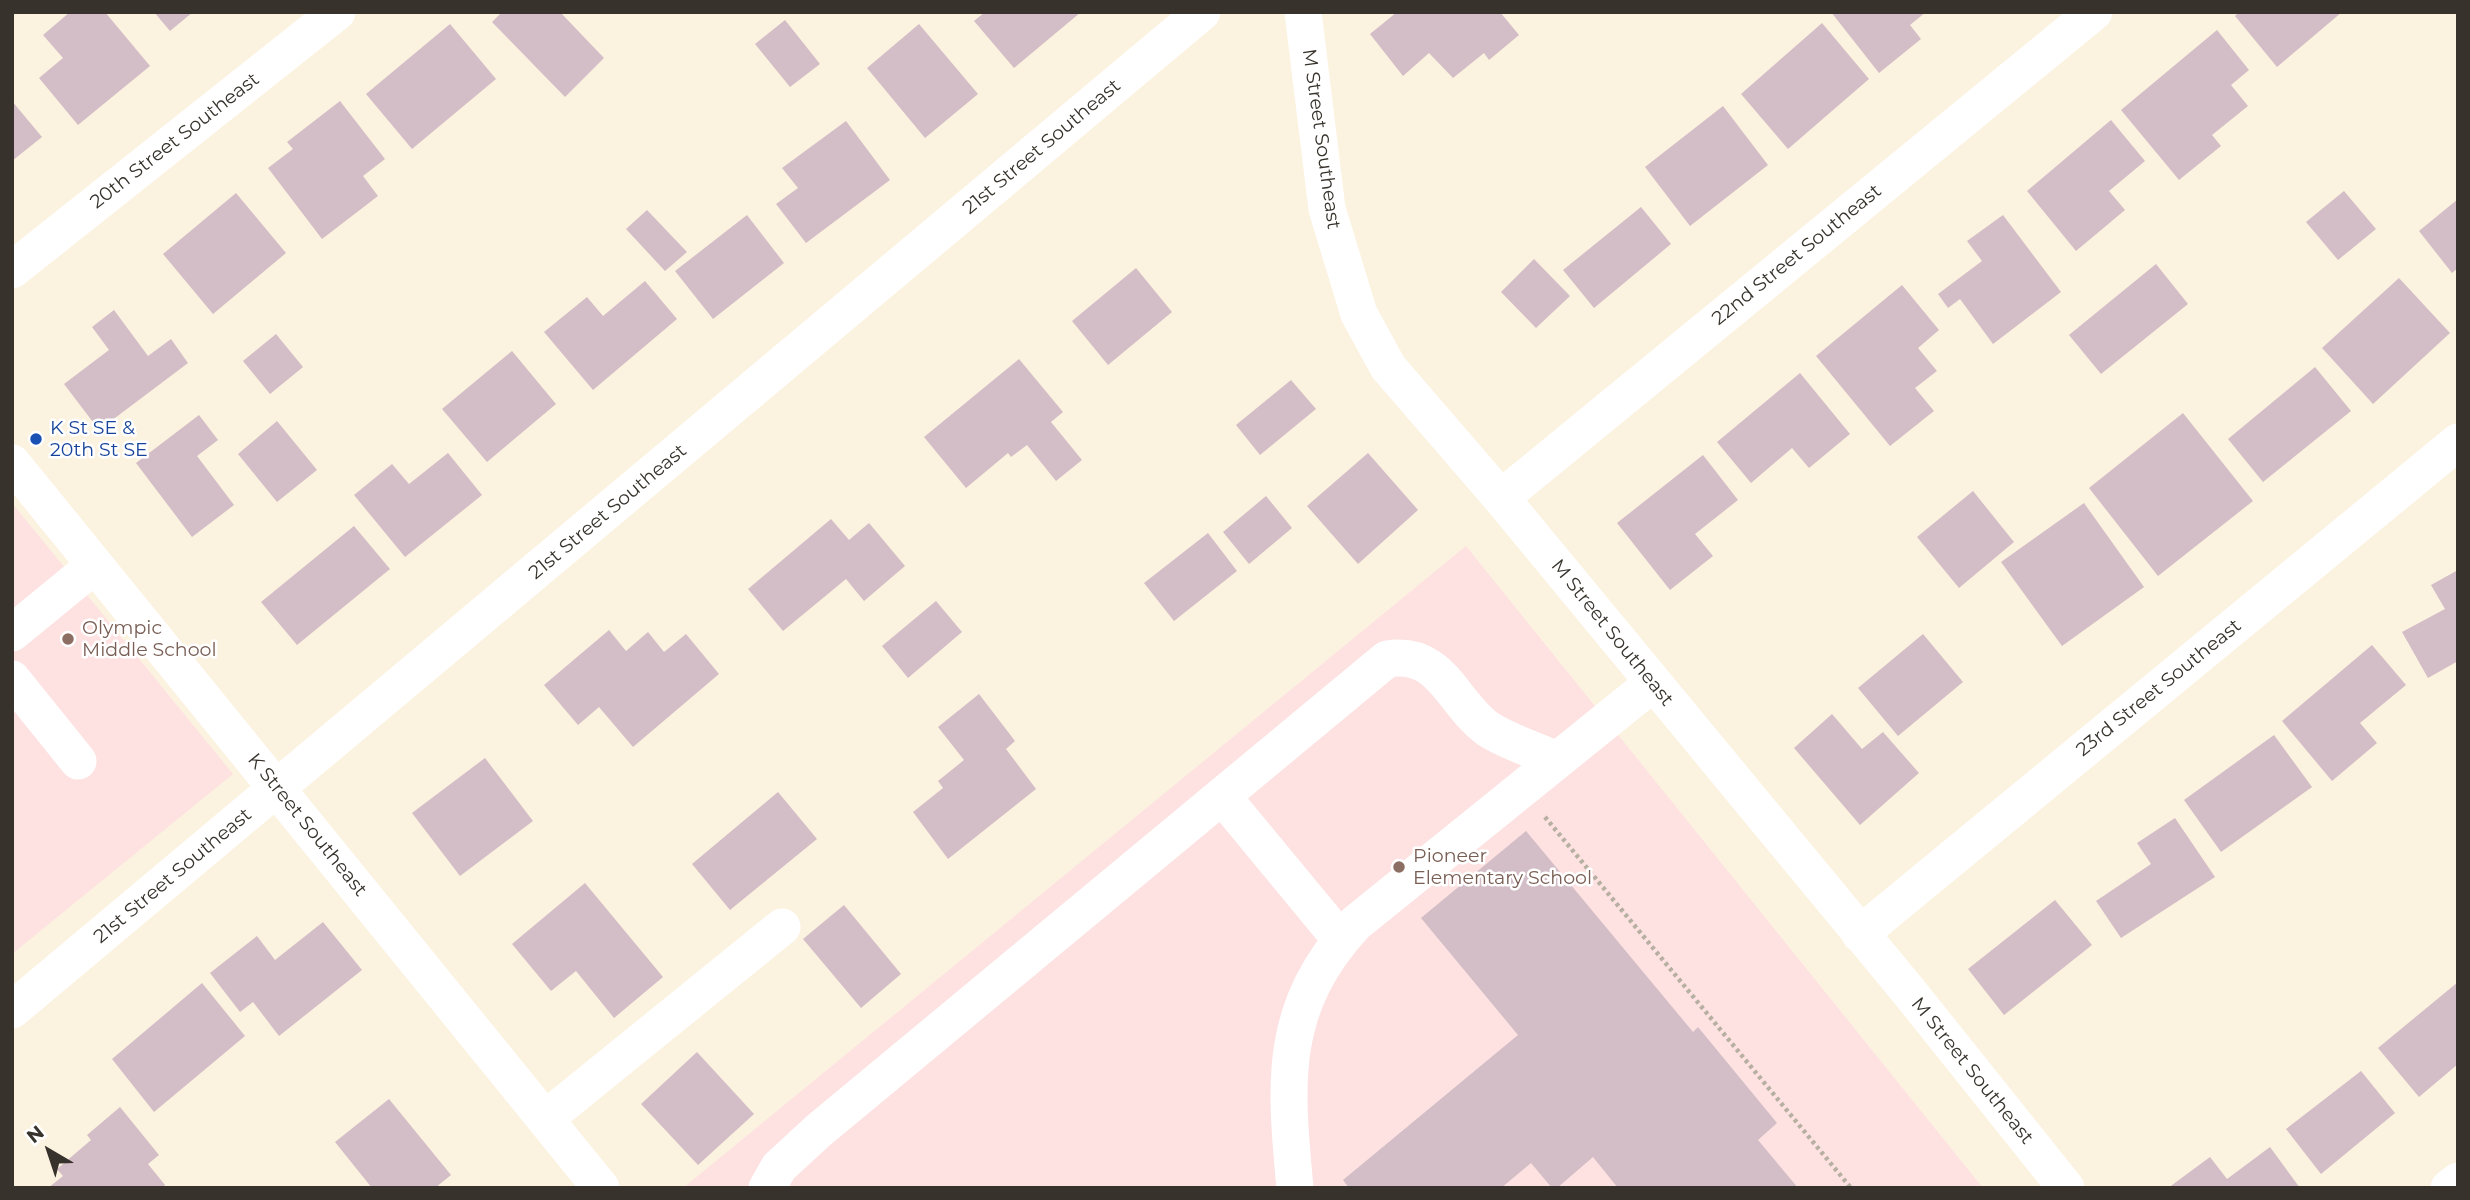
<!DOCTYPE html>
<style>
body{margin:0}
#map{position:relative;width:2470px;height:1200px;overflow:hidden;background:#fcf2e0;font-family:Montserrat,sans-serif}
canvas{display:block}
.frame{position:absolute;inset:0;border:14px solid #37332c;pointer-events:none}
.north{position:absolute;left:14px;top:1116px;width:70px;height:70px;-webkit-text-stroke:5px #fff;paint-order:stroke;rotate:321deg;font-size:19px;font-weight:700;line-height:28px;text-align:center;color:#37332c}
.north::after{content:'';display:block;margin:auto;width:24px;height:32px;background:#37332c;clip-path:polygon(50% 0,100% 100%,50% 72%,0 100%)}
</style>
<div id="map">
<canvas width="2470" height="1200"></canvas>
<div class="frame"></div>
<div class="north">N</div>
</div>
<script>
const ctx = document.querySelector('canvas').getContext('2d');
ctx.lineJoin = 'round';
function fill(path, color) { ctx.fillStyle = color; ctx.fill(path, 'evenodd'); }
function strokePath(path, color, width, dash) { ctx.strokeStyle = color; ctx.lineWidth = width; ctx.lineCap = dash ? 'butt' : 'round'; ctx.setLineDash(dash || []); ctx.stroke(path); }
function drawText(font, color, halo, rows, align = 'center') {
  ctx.font = font + ' Montserrat,sans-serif'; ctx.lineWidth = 5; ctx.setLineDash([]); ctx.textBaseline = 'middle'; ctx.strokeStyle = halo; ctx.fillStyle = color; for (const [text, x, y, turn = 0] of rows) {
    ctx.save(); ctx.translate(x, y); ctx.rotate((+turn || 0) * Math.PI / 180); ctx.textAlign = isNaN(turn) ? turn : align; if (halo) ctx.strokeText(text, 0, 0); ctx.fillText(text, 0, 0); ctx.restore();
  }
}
const education = new Path2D(`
 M12 503 233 774 12 954Z
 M1466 546 1983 1188H683Z`);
const building = new Path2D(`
 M70 12H105L150 66 78 125 39 78 63 58 43 35Z
 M154 12H193L170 31Z
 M502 12H560L604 58 565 97 492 22Z
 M985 12H1081L1014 68 974 21Z
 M1397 12H1500L1519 35 1489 60 1484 53 1453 78 1429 53 1403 76 1370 34Z
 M1831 12H1926L1910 25 1921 39 1879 73Z
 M2239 12H2342L2277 67 2235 16Z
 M785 20 820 64 790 87 755 44Z
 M1822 23 1869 79 1788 149 1741 94Z
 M450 24 496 79 412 149 366 94Z
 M919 24 978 94 925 138 867 68Z
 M2217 30 2249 70 2231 85 2248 106 2212 135 2221 146 2179 180 2121 110Z
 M12 101 42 137 12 161Z
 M340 101 385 159 363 176 378 196 322 239 268 168 293 149 287 142Z
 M1723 106 1768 165 1690 226 1645 167Z
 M2111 120 2145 161 2109 191 2125 210 2076 251 2027 191Z
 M846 121 890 180 806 243 776 204 798 188 782 168Z
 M2344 191 2376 229 2338 260 2306 222Z
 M236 193 286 253 213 314 163 254Z
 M2458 199V268L2452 273 2419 231Z
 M1641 207 1671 244 1594 308 1563 270Z
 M647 210 687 252 665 271 626 229Z
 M747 215 784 263 713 319 675 271Z
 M2003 215 2061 292 1993 344 1960 299 1948 308 1938 294 1982 261 1967 241Z
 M1534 259 1570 296 1536 328 1501 292Z
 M2156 264 2188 304 2101 374 2069 335Z
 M1136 268 1172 312 1108 365 1072 321Z
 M2399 278 2450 333 2373 404 2322 348Z
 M645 281 677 319 593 390 544 332 587 297 603 316Z
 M1902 285 1939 330 1918 348 1937 371 1915 388 1934 411 1890 446 1816 356Z
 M114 310 148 356 171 339 188 363 99 430 64 384 109 350 92 327Z
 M276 334 303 367 270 394 243 361Z
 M512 351 556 404 487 462 442 409Z
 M1019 359 1063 412 1051 422 1082 460 1056 481 1027 445 1011 457 1008 453 966 488 924 437Z
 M2315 367 2351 411 2263 482 2228 439Z
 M1800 373 1850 434 1809 468 1792 448 1751 483 1717 442Z
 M1291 380 1316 409 1260 455 1236 425Z
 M2183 413 2253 501 2158 576 2089 488Z
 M199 415 218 440 197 456 234 505 192 537 136 463Z
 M277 421 317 470 277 502 238 454Z
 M448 453 482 495 405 557 354 495 392 464 409 484Z
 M1368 453 1418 510 1358 564 1307 506Z
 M1703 455 1738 500 1695 534 1713 556 1670 590 1617 523Z
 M1973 491 2014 542 1959 588 1917 537Z
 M1266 496 1292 528 1249 564 1223 532Z
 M2084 503 2144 587 2062 646 2001 562Z
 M831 519 849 540 869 523 905 566 864 601 846 579 783 631 748 589Z
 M354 526 390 569 297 645 261 602Z
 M1208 533 1237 571 1174 621 1144 583Z
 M2458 570V661L2428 678 2402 632 2445 609 2431 585Z
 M936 601 962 632 908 678 882 646Z
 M609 630 626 651 648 632 664 652 686 634 719 674 633 747 599 707 578 725 544 685Z
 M1923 634 1963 682 1898 736 1858 688Z
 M2372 645 2406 685 2360 723 2377 743 2332 781 2282 721Z
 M979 694 1015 741 1006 749 1036 789 948 859 913 812 943 788 938 781 964 760 938 727Z
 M1832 714 1862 749 1883 732 1919 773 1860 825 1794 748Z
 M2274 735 2312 787 2221 852 2184 800Z
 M485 758 533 821 460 876 412 813Z
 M778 792 817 839 730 910 692 864Z
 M2175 818 2215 877 2121 938 2096 901 2151 864 2137 843Z
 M1526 831 1693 1032 1698 1027 1777 1123 1758 1140 1798 1188H1618L1593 1157 1557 1188H1552L1531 1163 1501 1188H1349L1343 1180 1518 1035 1421 918Z
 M585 883 663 977 614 1018 576 971 551 991 512 944Z
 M2055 900 2092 945 2004 1015 1968 969Z
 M844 905 901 974 861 1008 803 939Z
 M323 922 362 970 279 1036 253 1002 240 1012 210 973 257 936 275 960Z
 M2458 982V1064L2419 1097 2378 1048Z
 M202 983 245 1036 154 1112 112 1059Z
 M697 1052 754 1114 698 1165 641 1104Z
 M2361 1071 2395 1113 2321 1174 2286 1129Z
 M389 1099 451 1175 435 1188H372L335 1142Z
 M120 1107 159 1155 148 1164 165 1185 162 1188H48L63 1176 57 1169 91 1140 87 1135Z
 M2270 1147 2300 1188H2168L2210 1157 2227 1179Z`);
const path = new Path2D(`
 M1545 817 1851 1188`);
const minor = new Path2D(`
 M1303 12 1327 209 1359 314 1388 367 1501 498 1910 993 2066 1188
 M12 270 337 12
 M12 463 601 1188
 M1501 498 2094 12
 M12 633 95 565
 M12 679 78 761
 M1222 796 1341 940
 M1860 934 2458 442
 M12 1010 1202 12
 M545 1119 782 927
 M767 1188 779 1167 818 1131 1387 659C1442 650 1451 702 1488 729 1506 741 1537 751 1557 760
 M1295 1188C1285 1081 1278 1007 1356 923L1653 683
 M2449 1188 2458 1181`);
const markers = [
 [36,439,7,"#1a4fb4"],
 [68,639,7,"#8d6e63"],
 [1399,867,7,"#8d6e63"]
];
const streetNames = [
 ["M Street Southeast",1321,139,82],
 ["20th Street Southeast",175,141,-38],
 ["21st Street Southeast",1042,147,-40],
 ["22nd Street Southeast",1797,255,-39],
 ["21st Street Southeast",608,512,-40],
 ["M Street Southeast",1612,633,51],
 ["23rd Street Southeast",2159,688,-39],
 ["K Street Southeast",307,825,51],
 ["21st Street Southeast",173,876,-40],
 ["M Street Southeast",1972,1071,51]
];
const transitNames = [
 ["K St SE &",50,428],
 ["20th St SE",50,450]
];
const educationNames = [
 ["Olympic",82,628],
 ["Middle School",82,650],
 ["Pioneer",1413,856],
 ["Elementary School",1413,878]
];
fill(education, '#fde2e1');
fill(building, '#d3bdc6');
strokePath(path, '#b7afa1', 4.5, [3.5, 3.5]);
strokePath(minor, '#fff', 37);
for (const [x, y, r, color] of markers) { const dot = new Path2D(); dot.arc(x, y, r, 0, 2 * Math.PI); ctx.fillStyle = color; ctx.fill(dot); strokePath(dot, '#fff', 2.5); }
drawText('19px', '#37332c', '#fff', streetNames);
drawText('19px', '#164399', '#fff', transitNames, 'left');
drawText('19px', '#785e54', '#fff', educationNames, 'left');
</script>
